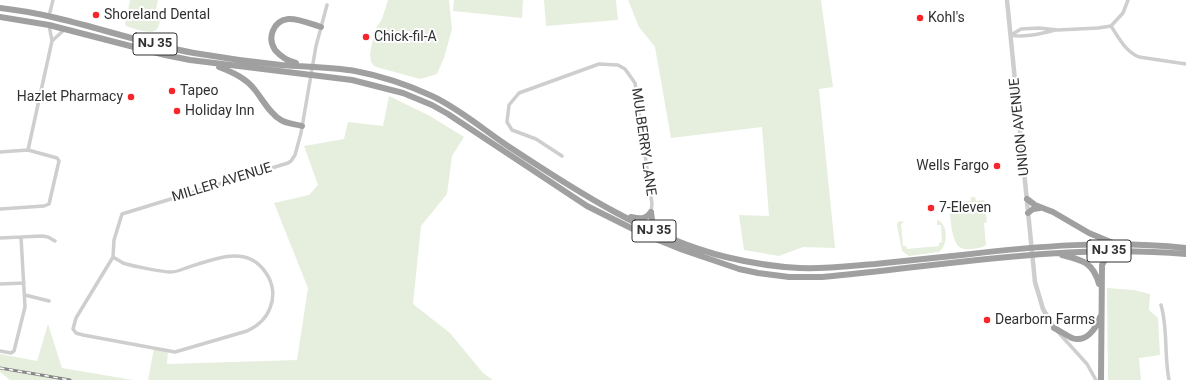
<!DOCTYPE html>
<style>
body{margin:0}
canvas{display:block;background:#fff}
</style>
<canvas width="1186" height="380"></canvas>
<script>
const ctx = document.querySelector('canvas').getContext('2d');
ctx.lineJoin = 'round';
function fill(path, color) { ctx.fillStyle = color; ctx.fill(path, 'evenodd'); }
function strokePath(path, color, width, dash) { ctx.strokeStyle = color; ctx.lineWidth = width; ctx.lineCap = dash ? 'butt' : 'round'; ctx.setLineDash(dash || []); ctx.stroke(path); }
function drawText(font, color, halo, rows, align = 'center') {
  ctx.font = font + ' Roboto,sans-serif'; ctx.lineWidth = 4; ctx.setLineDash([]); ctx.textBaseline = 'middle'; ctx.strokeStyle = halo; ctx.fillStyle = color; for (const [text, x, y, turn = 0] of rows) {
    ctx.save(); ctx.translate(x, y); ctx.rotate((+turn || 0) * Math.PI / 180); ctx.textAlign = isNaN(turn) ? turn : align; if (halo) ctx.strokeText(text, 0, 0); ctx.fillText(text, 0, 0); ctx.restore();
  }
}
const green = new Path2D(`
 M130 0H158L156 9 161 13C160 18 160 25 157 29 152 36 133 28 126 26L125 24Z
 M388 0H449L452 29 444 58 437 74 420 79 380 68 374 66 371 62 370 54 372 43 377 27 382 19Z
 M454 0H523L522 18 453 11Z
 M544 0H616L618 20 546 26Z
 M628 0H821L833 87 819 89 835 248 803 247 779 256 744 250 739 215 769 216 762 127 671 138 655 47 639 27Z
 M389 96 430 116 464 137 452 156 447 194 421 226 413 304 450 333 483 373 493 380H148L154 348 168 351 167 364 297 360 308 288 274 203 309 195 318 185 304 146 344 139 348 122 383 126Z
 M971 197H975L976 201 984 200 985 205H983V208H985L987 222 984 223 986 245 983 247C977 248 967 251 961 248 951 244 950 213 949 203L971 201Z
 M937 220 940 221C948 228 948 245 939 252L909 256 902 251 897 225 898 222 902 221 904 222 901 224 903 246H906L907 249 939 246V243L942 242 941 225H937Z
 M1107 288 1134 290 1150 294 1149 310 1158 318 1160 355 1139 358 1141 380H1108Z
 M48 324 62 368 133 380H10L0 372V354L37 361Z`);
const minor = new Path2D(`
 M49 16 53 0
 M1111 26C1119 38 1125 51 1139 57L1186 64
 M1011 35 1021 29 1039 28 1058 30 1098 28 1111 26 1123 13 1128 0
 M1011 35C1025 38 1041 34 1055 30
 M52 41 65 29
 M28 150 52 41 49 25
 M0 152 28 150 57 158 59 161 49 204 44 206 0 209
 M562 156 536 139 512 130 507 122 509 105 519 93 599 64 618 65 625 69 635 83 652 204 651 212
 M0 238 42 236 48 237 55 241
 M113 257C116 259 120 261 123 263 132 266 162 272 171 272 176 272 181 270 186 268 212 260 247 243 266 273 273 283 275 296 270 308 266 319 258 326 247 331L175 352 83 335 76 333 73 329 76 318 113 257 114 240 122 214 288 163 291 161 295 155 301 133 316 46 327 5
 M0 284 24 283
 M25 295 49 301
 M1161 305C1168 328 1164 355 1169 380
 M1058 332 1087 364 1096 380
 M0 351 11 353 14 351 25 307 21 237`);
const tertiary = new Path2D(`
 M1007 0 1035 282 1043 309 1054 328`);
const trunk = new Path2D(`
 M0 8C66 15 129 41 194 53 223 58 252 62 281 65 306 67 331 67 355 71 382 76 408 85 432 96 460 109 485 131 511 148 576 191 649 238 726 257 751 263 776 267 800 268 825 269 850 266 875 264 904 261 933 258 962 255 1037 246 1111 240 1186 248
 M0 17 49 25 165 55 190 60 352 80 403 93 432 105 448 114 587 206 641 233 683 250 739 269 758 273 789 277H822C943 266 1064 243 1186 254
 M296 63C288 61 281 57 275 50 267 38 273 21 288 19 298 18 311 24 321 27
 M219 67C232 72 246 78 255 90 263 100 270 114 281 120 287 124 296 124 302 126
 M1027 199 1035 205 1053 212 1089 233 1113 243
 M651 212C652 221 652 226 661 230
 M1028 213 1033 209 1040 208
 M631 217C640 219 645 220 651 212
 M1062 255C1082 260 1093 262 1099 284
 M1054 328C1060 331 1066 335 1072 338 1086 343 1096 329 1100 317
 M1101 380 1102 265 1106 258 1118 253`);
const rail = new Path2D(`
 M0 368 70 380`);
const markers = [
 [96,15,4,"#f52529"],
 [920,18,4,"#f52529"],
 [366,37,4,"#f52529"],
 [172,91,4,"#f52529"],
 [131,97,4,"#f52529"],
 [177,111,4,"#f52529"],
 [997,166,4,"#f52529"],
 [931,208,4,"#f52529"],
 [987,320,4,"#f52529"]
];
const shields = [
 [155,44,44],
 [654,231,44],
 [1109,251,44]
];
const shieldNames = [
 ["NJ 35",155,44],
 ["NJ 35",654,231],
 ["NJ 35",1109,251]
];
const poiNames = [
 ["Shoreland Dental",104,15],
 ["Kohl's",928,18],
 ["Chick-fil-A",374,37],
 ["Tapeo",180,91],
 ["Hazlet Pharmacy",123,97,"right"],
 ["Holiday Inn",185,111],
 ["Wells Fargo",989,166,"right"],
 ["7-Eleven",939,208],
 ["Dearborn Farms",995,320]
];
const streetNames = [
 ["UNION AVENUE",1020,127,-96],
 ["MULBERRY LANE",643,142,82],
 ["MILLER AVENUE",222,183,-17]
];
fill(green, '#e6efde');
strokePath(minor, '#cecece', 3.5);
strokePath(tertiary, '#cecece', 4.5);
strokePath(trunk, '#a0a0a0', 6);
strokePath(rail, '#868686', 3);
strokePath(rail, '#fff', 1.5, [4.5]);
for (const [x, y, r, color] of markers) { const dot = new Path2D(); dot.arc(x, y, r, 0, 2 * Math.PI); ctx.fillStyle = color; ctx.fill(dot); strokePath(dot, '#fff', 1.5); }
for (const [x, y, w] of shields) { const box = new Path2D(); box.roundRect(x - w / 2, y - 11, w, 22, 3); ctx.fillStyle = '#fff'; ctx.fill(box); strokePath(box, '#313131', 1); }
drawText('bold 13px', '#313131', null, shieldNames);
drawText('14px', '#313131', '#fff', poiNames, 'left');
drawText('14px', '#313131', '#fff', streetNames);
</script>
